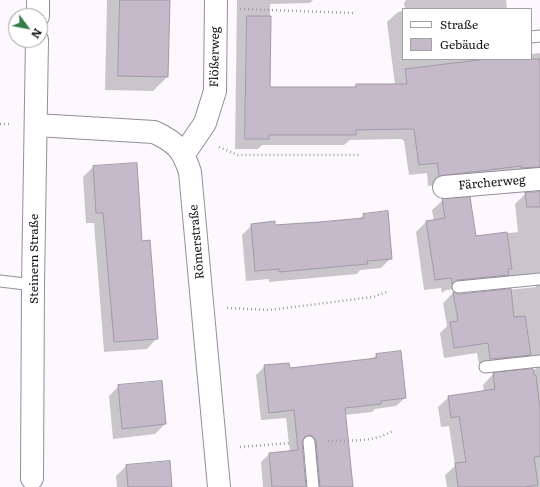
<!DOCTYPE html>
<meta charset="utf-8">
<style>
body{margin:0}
#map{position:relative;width:540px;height:487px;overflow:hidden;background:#fcf8fe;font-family:Literata,serif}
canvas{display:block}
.legend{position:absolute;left:402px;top:8px;width:130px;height:52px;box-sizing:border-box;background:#fff;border:1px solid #a2a1a3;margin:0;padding:5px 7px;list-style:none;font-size:12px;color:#161318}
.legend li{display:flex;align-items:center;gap:8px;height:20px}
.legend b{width:20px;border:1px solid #a2a1a3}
.north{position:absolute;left:8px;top:8px;width:40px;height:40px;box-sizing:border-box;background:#fff;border:1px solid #a2a1a3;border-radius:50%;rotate:122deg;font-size:11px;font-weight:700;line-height:16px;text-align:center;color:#161318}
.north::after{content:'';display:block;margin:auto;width:14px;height:18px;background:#327d4c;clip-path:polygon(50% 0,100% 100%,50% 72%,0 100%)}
</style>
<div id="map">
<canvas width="540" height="487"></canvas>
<ul class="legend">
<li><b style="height:5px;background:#fff"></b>Straße</li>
<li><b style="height:11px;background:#c4bac9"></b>Gebäude</li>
</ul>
<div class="north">N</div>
</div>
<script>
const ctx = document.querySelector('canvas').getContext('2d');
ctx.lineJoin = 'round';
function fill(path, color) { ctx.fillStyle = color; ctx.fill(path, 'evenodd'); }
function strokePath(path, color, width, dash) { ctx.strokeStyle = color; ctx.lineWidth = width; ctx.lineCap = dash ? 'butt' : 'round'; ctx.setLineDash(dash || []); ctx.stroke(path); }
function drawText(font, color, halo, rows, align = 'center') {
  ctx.font = font + ' Literata,serif'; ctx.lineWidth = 3.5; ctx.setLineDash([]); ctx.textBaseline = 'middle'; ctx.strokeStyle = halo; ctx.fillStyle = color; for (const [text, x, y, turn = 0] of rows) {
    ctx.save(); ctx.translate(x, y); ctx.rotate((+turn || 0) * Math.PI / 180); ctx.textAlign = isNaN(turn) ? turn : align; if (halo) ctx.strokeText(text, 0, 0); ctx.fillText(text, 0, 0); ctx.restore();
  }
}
const shadow = new Path2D(`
 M107 0H169L167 77 153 91 105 90Z
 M237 0H313L310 3 270 4 269 88H353L356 85H395L387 22 398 12 403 11V59H531V54L540 53V183L511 176 428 186 427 173 409 175 404 141 401 139 350 140 344 145H262L258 149H235Z
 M406 0H506L507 9H405L404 3Z
 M93 167 141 242 157 338 147 349 104 352 94 223H86L83 177Z
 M540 191V487H447L445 475 455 466 449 426 441 427 438 407 449 397 484 392 483 385 493 374 536 369 535 367 528 364 480 369 477 353 444 358 440 333 447 326 443 303 453 293 459 295 536 287 533 283 528 282 446 290 442 293 441 288 424 290 416 232 426 222 434 221 432 210 443 200 475 237 518 232 515 204 525 194Z
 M364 215 391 258 381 268 360 270 357 274 269 282V279L246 281 242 235 252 225 274 226 359 219Z
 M377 354 405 398 396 406 375 409 372 412 345 415 352 487H310L304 444 301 443 305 487H263L261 462 269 454 290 452 286 418 261 420 256 375 265 366 289 369 372 359Z
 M119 386 165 424 155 434 113 439 109 396Z
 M126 466 171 487H117L116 476Z`);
const building = new Path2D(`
 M120 0H170L168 77 118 76Z
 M247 16H271L270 87H356V84H407L405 69 486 59H540V167L521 168V166L439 176 437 163 419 165 414 130 412 129 356 130V135H269V139H245Z
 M137 163 142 241 150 240 158 339 114 342 103 213H96L93 166Z
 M540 192V207H527L525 193Z
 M470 197 476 236 507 232 512 269H508L509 275 457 280 452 284 451 278 435 280 426 221 445 218 442 199Z
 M388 211 392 259 367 261 368 264 279 272V269L255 271 251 224 275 221V225L319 222 364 218 363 214Z
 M511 289 514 317 525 316 531 355 490 359 488 343 454 348 450 322 458 321 453 292 459 294Z
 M401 351 406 398 381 401V404L345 408 353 487H320L316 441 312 436 309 435 305 437 302 442 306 487H272L269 453 298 450 294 410 269 413 264 365 289 363 290 368 377 358 376 354Z
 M533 369 534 375H536L540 409V456L534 457 538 485 525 487H458L455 463 466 462 459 416 451 418 448 396 495 389 493 373Z
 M162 381 166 424 122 429 118 385Z
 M170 461 172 487H128L126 465Z`);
const path = new Path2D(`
 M240 9 354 13
 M0 124H11
 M219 147 238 155H361
 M227 308 270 310 373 297 387 292
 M328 441C352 440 373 443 394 430
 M240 447 291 443`);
const lane = new Path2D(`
 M531 37 540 36
 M0 281 33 285
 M458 287 540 279
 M485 367 540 361
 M309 442 313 487`);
const street = new Path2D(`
 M38 16V0
 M36 125 154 132C176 142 183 150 190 172L219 487
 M184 154 205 123 215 91 216 0
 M444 187 540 179
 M32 478 33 285 37 40`);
const streetNames = [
 ["Flößerweg",215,57,-89],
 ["Färcherweg",492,183,-5],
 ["Römerstraße",197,242,-95],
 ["Steinern Straße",34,259,-90]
];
fill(shadow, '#0003');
fill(building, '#c4bac9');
strokePath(building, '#a299a7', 1);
strokePath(lane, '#968d9b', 13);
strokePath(street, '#968d9b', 24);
strokePath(path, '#a19da3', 2.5, [1, 3]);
strokePath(lane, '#fff', 11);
strokePath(street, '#fff', 22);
drawText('12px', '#161318', '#fff', streetNames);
</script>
